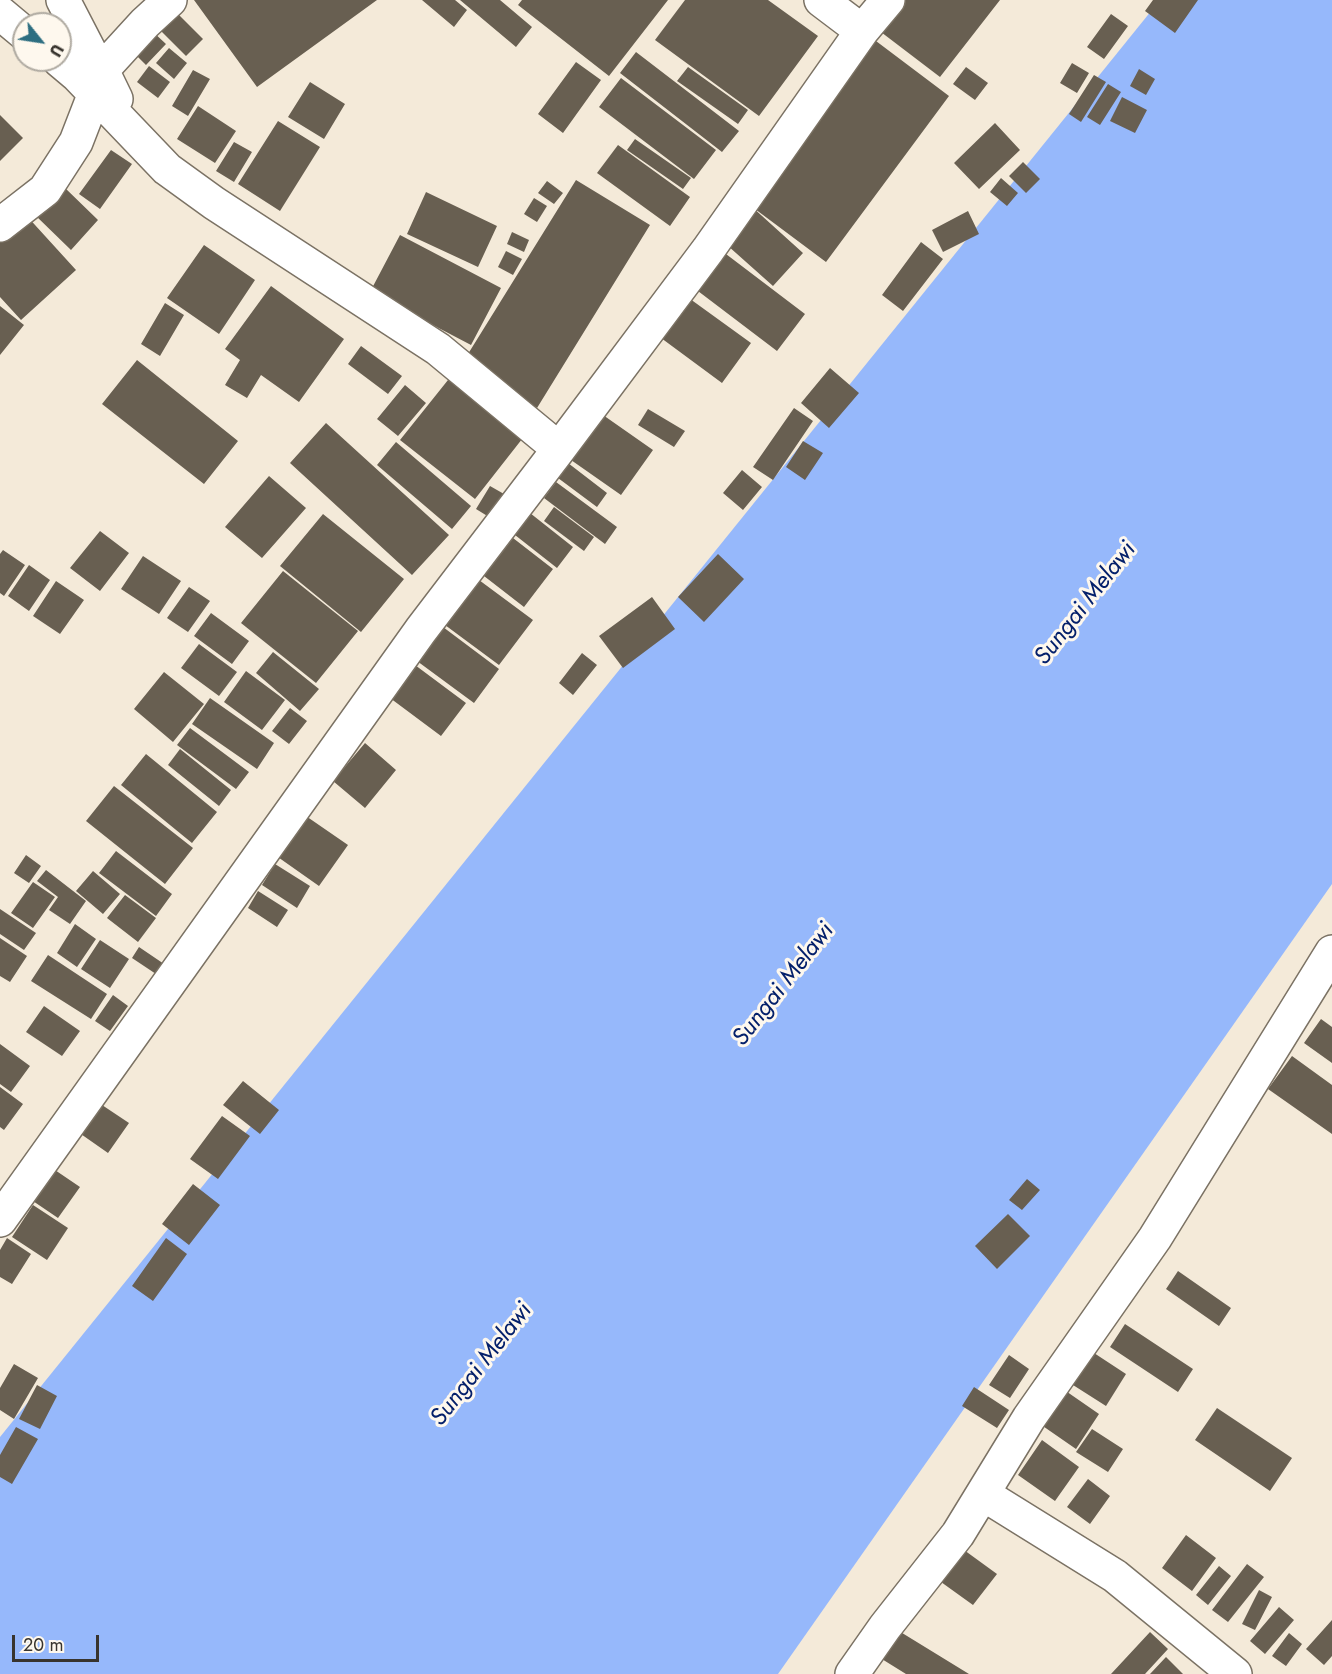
<!DOCTYPE html>
<style>
body{margin:0}
#map{position:relative;width:1332px;height:1674px;overflow:hidden;background:#f4ead9;font-family:Jost,sans-serif}
canvas{display:block}
.north{position:absolute;left:12px;top:12px;width:60px;height:60px;box-sizing:border-box;background:#fef8ee;border:2px solid #afaaa1;border-radius:50%;rotate:120deg;font-size:16px;font-weight:700;line-height:24px;text-align:center;color:#38342e}
.north::after{content:'';display:block;margin:auto;width:21px;height:27px;background:#2d6e81;clip-path:polygon(50% 0,100% 100%,50% 72%,0 100%)}
.scale{position:absolute;left:12px;top:1635px;width:87px;height:27px;box-sizing:border-box;border:3px solid #38342e;border-top:0;padding-left:8px;font-size:18px;line-height:21px;white-space:nowrap;color:#38342e;-webkit-text-stroke:4px #fef8ee;paint-order:stroke}
</style>
<div id="map">
<canvas width="1332" height="1674"></canvas>
<div class="north">U</div>
<div class="scale">20 m</div>
</div>
<script>
const ctx = document.querySelector('canvas').getContext('2d');
ctx.lineJoin = 'round';
function fill(path, color) { ctx.fillStyle = color; ctx.fill(path, 'evenodd'); }
function strokePath(path, color, width, dash) { ctx.strokeStyle = color; ctx.lineWidth = width; ctx.lineCap = dash ? 'butt' : 'round'; ctx.setLineDash(dash || []); ctx.stroke(path); }
function drawText(font, color, halo, rows, align = 'center') {
  ctx.font = font + ' Jost,sans-serif'; ctx.lineWidth = 6; ctx.setLineDash([]); ctx.textBaseline = 'middle'; ctx.strokeStyle = halo; ctx.fillStyle = color; for (const [text, x, y, turn = 0] of rows) {
    ctx.save(); ctx.translate(x, y); ctx.rotate((+turn || 0) * Math.PI / 180); ctx.textAlign = isNaN(turn) ? turn : align; if (halo) ctx.strokeText(text, 0, 0); ctx.fillText(text, 0, 0); ctx.restore();
  }
}
const water = new Path2D(`
 M1160 0H1332V884L778 1674H0V1437Z`);
const building = new Path2D(`
 M194 0H377L257 87Z
 M422 0H455L467 10 454 27Z
 M460 0H500L532 27 516 47Z
 M522 0H668L609 76 518 5Z
 M685 0H768L818 36 759 116 655 40Z
 M900 0H1000L940 77 877 29Z
 M1153 0H1198L1175 33 1145 11Z
 M176 12 203 39 186 56 159 29Z
 M1111 14 1128 26 1104 59 1087 47Z
 M152 31 166 44 146 65 133 52Z
 M872 38 949 96 826 262 751 206 803 253 773 286 718 237Z
 M169 48 187 63 174 79 156 63Z
 M636 52 739 131 722 152 620 73Z
 M576 62 601 80 563 133 538 114Z
 M1072 63 1089 73 1077 93 1060 83Z
 M149 66 170 82 158 98 137 82Z
 M688 67 748 110 738 124 677 81Z
 M966 67 988 83 975 100 953 84Z
 M1139 69 1155 79 1146 95 1130 86Z
 M193 70 210 79 188 116 172 106Z
 M1094 75 1106 82 1081 122 1069 114Z
 M621 78 716 150 694 179 599 107Z
 M310 82 345 104 324 139 288 117Z
 M1108 84 1121 92 1100 125 1087 117Z
 M1122 97 1147 110 1135 133 1110 121Z
 M198 106 236 131 215 163 177 139Z
 M0 115 23 138 0 161Z
 M278 121 320 147 280 211 238 184Z
 M995 123 1020 150 979 189 954 163Z
 M635 139 691 178 683 189 627 150Z
 M234 142 252 152 234 182 216 171Z
 M618 145 690 197 670 226 597 173Z
 M111 150 132 164 100 209 79 194Z
 M1023 162 1040 179 1026 193 1009 176Z
 M1001 178 1018 193 1007 206 990 192Z
 M576 180 650 225 537 408 463 362Z
 M547 181 563 193 554 204 538 193Z
 M63 186 98 220 71 250 35 215Z
 M426 192 497 226 478 267 407 234Z
 M534 198 547 206 537 222 524 214Z
 M968 211 979 234 943 252 932 230Z
 M25 214 76 270 21 320 0 297V237Z
 M512 232 529 240 524 252 507 244Z
 M400 235 501 288 471 345 370 292Z
 M921 242 943 259 903 311 882 295Z
 M204 245 255 280 219 334 167 298Z
 M506 251 522 259 513 275 498 267Z
 M722 251 805 314 777 351 694 288Z
 M271 286 344 339 299 402 261 375 247 398 225 385 240 360 225 349Z
 M686 296 751 343 722 383 657 335Z
 M165 303 184 315 160 356 141 344Z
 M0 306 24 325 0 355Z
 M361 346 402 376 388 394 348 364Z
 M137 360 238 441 204 484 102 404Z
 M830 368 859 393 829 428 801 403Z
 M452 375 526 434 475 499 400 440Z
 M405 385 426 403 398 436 377 419Z
 M794 408 813 421 773 480 753 467Z
 M648 409 685 431 674 447 638 425Z
 M603 415 653 450 621 495 571 460Z
 M326 423 449 535 412 575 290 463Z
 M803 441 823 453 805 480 786 467Z
 M396 442 471 506 452 529 377 465Z
 M568 463 607 493 597 507 558 478Z
 M742 470 762 487 743 510 723 493Z
 M269 476 306 508 262 558 225 527Z
 M556 482 617 527 605 544 544 498Z
 M490 486 504 494 489 517 476 509Z
 M554 507 594 537 584 551 544 521Z
 M530 513 573 547 557 568 515 535Z
 M323 514 404 579 361 632 280 566Z
 M100 531 129 553 100 591 70 568Z
 M513 538 553 569 524 607 484 576Z
 M3 550 25 565 4 596 0 593V554Z
 M718 554 744 579 704 622 678 597Z
 M143 556 181 581 159 614 121 589Z
 M29 565 50 580 29 611 8 596Z
 M283 571 358 631 316 683 241 623Z
 M479 580 533 620 499 665 445 625Z
 M56 581 84 600 60 634 33 616Z
 M189 587 210 601 188 632 167 618Z
 M652 597 675 629 623 668 599 636Z
 M211 613 249 641 232 664 194 636Z
 M443 627 499 669 474 703 417 661Z
 M199 644 237 672 219 696 181 668Z
 M273 652 319 689 300 711 256 673Z
 M582 653 597 665 573 695 559 683Z
 M415 665 466 703 441 736 390 698Z
 M246 671 285 700 262 730 224 702Z
 M164 672 204 704 173 742 134 709Z
 M210 698 274 743 257 769 192 724Z
 M290 708 307 721 289 744 272 731Z
 M190 728 249 772 236 789 177 745Z
 M365 743 396 770 365 808 333 781Z
 M180 749 231 790 219 806 168 765Z
 M146 754 217 812 192 843 121 785Z
 M114 786 193 848 165 884 86 821Z
 M303 814 348 845 319 886 275 855Z
 M116 851 172 894 156 916 99 873Z
 M26 855 41 866 29 883 14 873Z
 M275 864 310 886 297 908 262 885Z
 M46 870 86 901 70 924 49 910 58 897 37 881Z
 M93 871 120 894 103 914 76 891Z
 M33 882 55 897 33 928 11 913Z
 M258 891 288 910 277 927 248 908Z
 M125 895 156 918 138 942 107 918Z
 M0 909 36 933 24 950 0 934Z
 M75 924 96 939 77 967 57 953Z
 M0 938 27 956 10 982 0 976Z
 M100 940 129 959 110 988 81 969Z
 M139 947 167 966 159 976 132 958Z
 M48 955 107 994 91 1019 31 981Z
 M113 995 128 1006 110 1031 95 1021Z
 M44 1006 80 1031 62 1056 26 1032Z
 M1321 1019 1332 1027V1063L1304 1043Z
 M0 1044 30 1066 11 1092 0 1084Z
 M1292 1056 1332 1085V1134L1268 1089Z
 M243 1081 279 1110 260 1134 223 1105Z
 M0 1087 23 1104 4 1130 0 1127Z
 M99 1103 129 1123 108 1153 78 1132Z
 M222 1116 250 1136 218 1179 190 1159Z
 M52 1168 80 1187 58 1218 30 1199Z
 M1027 1179 1040 1190 1022 1210 1009 1200Z
 M193 1184 220 1205 189 1245 162 1224Z
 M33 1205 68 1228 47 1260 12 1237Z
 M1008 1214 1030 1236 997 1269 975 1246Z
 M7 1238 31 1254 12 1284 0 1277V1250Z
 M166 1238 187 1254 153 1301 132 1286Z
 M1178 1271 1231 1308 1219 1326 1166 1289Z
 M1125 1324 1193 1369 1178 1392 1110 1347Z
 M1094 1353 1126 1374 1106 1406 1073 1385Z
 M1009 1355 1029 1369 1010 1398 989 1385Z
 M14 1364 38 1378 14 1419 0 1410V1388Z
 M37 1385 57 1396 40 1429 19 1419Z
 M974 1387 1009 1410 997 1428 962 1406Z
 M1060 1387 1099 1414 1076 1449 1037 1422Z
 M1217 1408 1292 1458 1270 1491 1195 1440Z
 M16 1427 38 1439 12 1484 0 1477V1455Z
 M1092 1429 1123 1449 1108 1472 1076 1452Z
 M1042 1440 1079 1467 1055 1501 1018 1475Z
 M1088 1479 1110 1496 1090 1524 1067 1507Z
 M1186 1535 1216 1558 1192 1591 1162 1568Z
 M964 1550 997 1574 973 1605 941 1582Z
 M1247 1564 1264 1577 1228 1622 1212 1610Z
 M1219 1566 1231 1576 1208 1605 1196 1595Z
 M1259 1590 1272 1597 1255 1630 1242 1624Z
 M1279 1607 1294 1620 1265 1654 1250 1641Z
 M1332 1620V1656L1324 1665 1306 1649Z
 M894 1628 969 1674H906L877 1656Z
 M1150 1632 1168 1649 1145 1674H1111Z
 M1289 1633 1302 1644 1286 1666 1272 1656Z
 M1166 1657 1183 1674H1150Z`);
const minor = new Path2D(`
 M63 0 91 54 102 70 116 99
 M821 0 862 31
 M0 13 24 33
 M59 60 78 76 167 169 214 203 438 349 559 449
 M102 70 145 23 170 0
 M0 225 45 190 76 142 95 93
 M0 1220 421 630 559 449 708 250 862 31 888 0
 M983 1494 1115 1576 1235 1674
 M852 1674 885 1627 958 1534 1029 1418 1155 1238 1332 952`);
const waterNames = [
 ["Sungai Melawi",1086,604,-52],
 ["Sungai Melawi",784,985,-52],
 ["Sungai Melawi",482,1365,-52]
];
fill(water, '#96b8fb');
fill(building, '#685f51');
strokePath(minor, '#7b7264', 36);
strokePath(minor, '#fff', 33);
drawText('italic 24px', '#04206b', '#fef8ee', waterNames);
</script>
